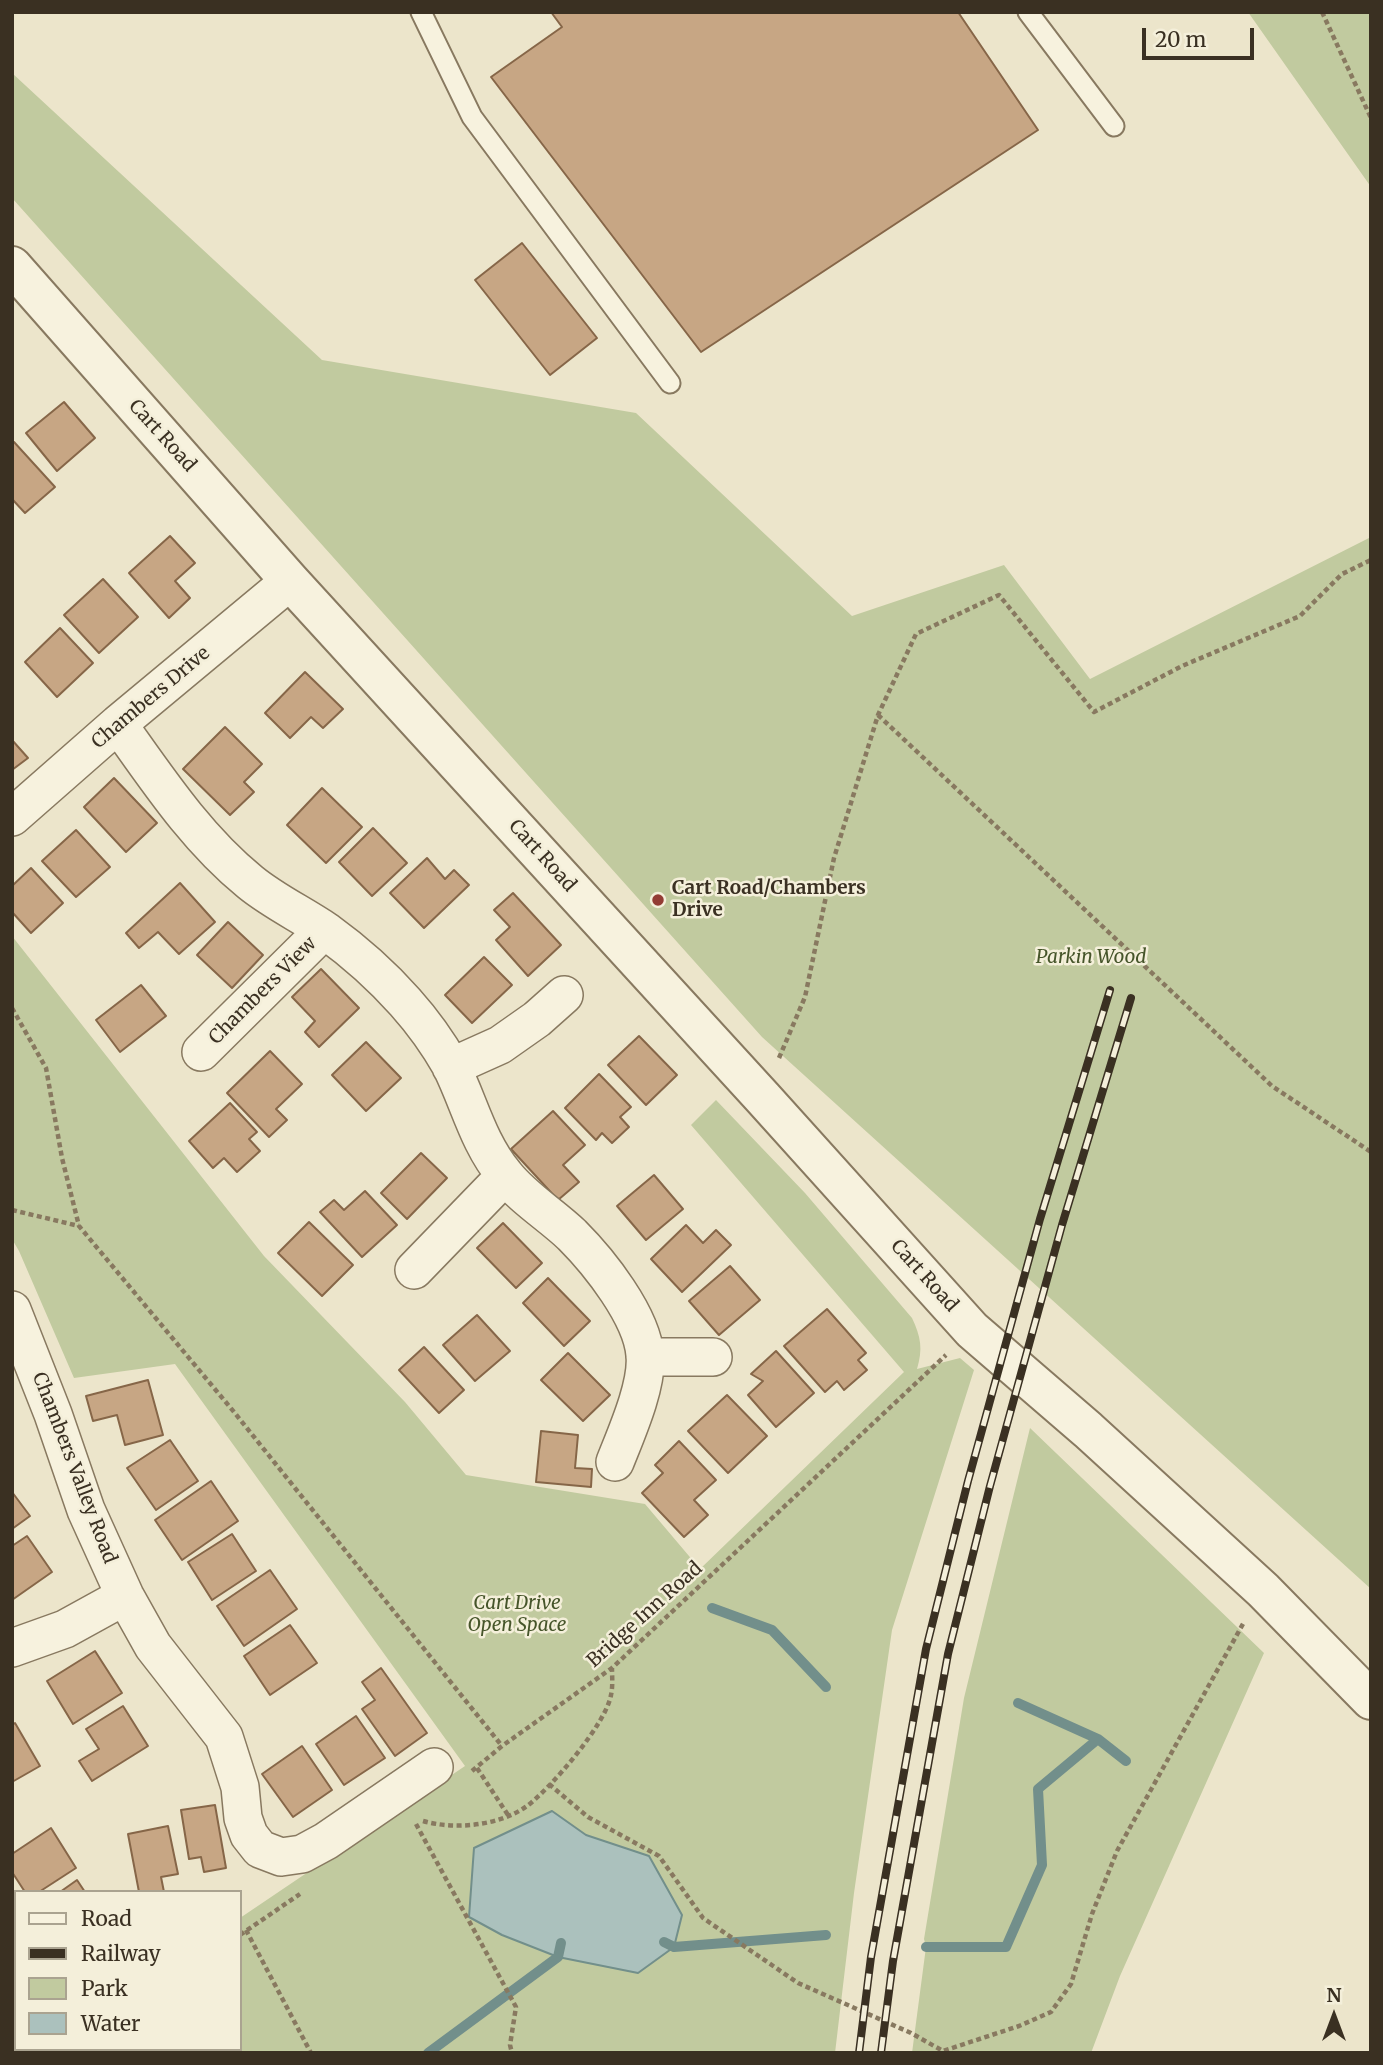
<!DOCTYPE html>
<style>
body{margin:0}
#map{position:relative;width:1383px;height:2065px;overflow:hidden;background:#ece5cb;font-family:Merriweather,serif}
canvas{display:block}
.frame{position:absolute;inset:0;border:14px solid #3a3022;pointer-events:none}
.legend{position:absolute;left:14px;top:1890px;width:228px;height:161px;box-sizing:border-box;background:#f4efda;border:2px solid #aaa390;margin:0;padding:9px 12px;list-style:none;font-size:21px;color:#3a3022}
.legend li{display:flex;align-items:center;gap:14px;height:35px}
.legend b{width:35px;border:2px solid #aaa390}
.north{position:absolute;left:1299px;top:1981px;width:70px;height:70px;-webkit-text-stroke:5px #f4efda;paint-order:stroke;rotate:0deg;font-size:19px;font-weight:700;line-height:28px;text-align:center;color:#3a3022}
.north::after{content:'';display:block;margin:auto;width:24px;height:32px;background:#3a3022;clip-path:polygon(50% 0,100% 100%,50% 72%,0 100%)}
.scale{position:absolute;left:1142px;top:28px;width:112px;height:32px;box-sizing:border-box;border:4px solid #3a3022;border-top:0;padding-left:9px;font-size:21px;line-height:24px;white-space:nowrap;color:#3a3022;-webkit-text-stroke:5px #f4efda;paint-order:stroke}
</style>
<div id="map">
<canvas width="1383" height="2065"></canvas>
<div class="frame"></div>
<ul class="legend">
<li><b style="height:9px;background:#f7f2de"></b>Road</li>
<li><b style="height:9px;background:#3a3022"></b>Railway</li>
<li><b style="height:19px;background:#c1ca9f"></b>Park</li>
<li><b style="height:19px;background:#abc1bd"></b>Water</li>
</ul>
<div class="north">N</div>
<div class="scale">20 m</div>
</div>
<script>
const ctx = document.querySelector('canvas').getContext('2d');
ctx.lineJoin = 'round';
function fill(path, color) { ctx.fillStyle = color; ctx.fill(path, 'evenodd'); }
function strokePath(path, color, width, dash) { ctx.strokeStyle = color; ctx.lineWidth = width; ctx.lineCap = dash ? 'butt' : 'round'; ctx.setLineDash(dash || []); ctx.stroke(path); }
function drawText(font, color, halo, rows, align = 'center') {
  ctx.font = font + ' Merriweather,serif'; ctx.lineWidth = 5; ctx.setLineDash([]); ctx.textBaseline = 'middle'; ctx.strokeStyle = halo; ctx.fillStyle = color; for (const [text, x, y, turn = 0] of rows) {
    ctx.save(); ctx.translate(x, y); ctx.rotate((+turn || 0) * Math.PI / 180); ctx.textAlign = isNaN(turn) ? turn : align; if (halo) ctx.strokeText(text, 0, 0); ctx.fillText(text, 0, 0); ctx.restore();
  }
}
const green = new Path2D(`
 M1248 12H1371V187Z
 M12 73 322 360 636 413 852 616 1004 565 1090 679 1371 537V1589L762 1037 12 198Z
 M12 936 264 1256 405 1402 466 1475 645 1504 700 1569 904 1372 691 1125 716 1100 805 1193 912 1318C921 1337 923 1349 917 1369L960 1358 974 1370 892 1630 854 1893 835 2053H32L37 2049H240V1918L465 1766 175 1364 74 1378 19 1251 12 1239ZM552 1812 586 1835 558 1957 502 1935 469 1917Z
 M1030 1428 1264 1653 1120 1976 1091 2053H912L926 1947 924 1939 964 1698Z`);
const water = new Path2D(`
 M552 1811 586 1835 649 1856 682 1915 674 1947 638 1973 558 1957 502 1935 469 1917 474 1848Z`);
const stream = new Path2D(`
 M712 1608 772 1630 826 1687
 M1018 1703 1098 1739 1126 1761
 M664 1942 674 1947 826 1935
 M926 1947H1006L1042 1865 1038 1789 1098 1739
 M428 2053 558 1957 561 1943`);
const building = new Path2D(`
 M551 12H958L1038 130 701 352 491 77 562 27Z
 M522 243 597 338 550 375 475 280Z
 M64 402 95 438 57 471 26 433Z
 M14 442 55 487 25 513 12 499V443Z
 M170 536 195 563 175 581 190 598 169 618 129 573Z
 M103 579 138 617 99 653 64 615Z
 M60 628 93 663 57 697 25 662Z
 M305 672 343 709 323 728 311 717 290 738 265 713Z
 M225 727 262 764 244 782 254 792 230 815 183 769Z
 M12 740 28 758 12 770Z
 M114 778 157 823 126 852 84 807Z
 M322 788 362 827 326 863 287 825Z
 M373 828 407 863 372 896 339 862Z
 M76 830 110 867 76 897 42 861Z
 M427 858 445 879 454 870 469 885 424 928 390 893Z
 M31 868 63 903 31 933 12 912V886Z
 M180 883 215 922 179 954 158 932 139 948 126 933Z
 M513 893 561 945 528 976 496 940 510 927 494 910Z
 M228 922 263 955 232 988 197 955Z
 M484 957 512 985 472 1023 445 995Z
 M321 969 359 1008 319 1047 305 1032 315 1021 292 997Z
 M141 985 166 1016 120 1052 96 1020Z
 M639 1036 677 1075 646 1105 608 1065Z
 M366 1042 401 1078 366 1111 332 1075Z
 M270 1051 302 1084 276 1109 287 1120 269 1137 227 1093Z
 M599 1074 631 1107 620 1117 629 1127 612 1143 602 1133 596 1140 565 1108Z
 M230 1103 257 1132 249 1139 260 1151 237 1172 224 1158 213 1168 189 1141Z
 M553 1111 585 1145 563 1165 579 1182 558 1200 511 1149Z
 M421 1153 447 1178 407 1219 381 1193Z
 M654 1175 683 1209 646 1240 617 1206Z
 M365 1191 397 1225 362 1257 320 1212 334 1200 344 1210Z
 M309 1222 353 1265 322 1296 278 1253Z
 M503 1223 542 1263 516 1288 477 1248Z
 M686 1225 703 1243 716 1230 731 1245 682 1292 651 1259Z
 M730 1266 760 1300 719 1335 689 1301Z
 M548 1278 590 1321 564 1346 523 1303Z
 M827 1309 866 1353 858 1360 867 1370 844 1390 837 1381 825 1392 784 1346Z
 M477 1315 510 1351 475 1381 443 1345Z
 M424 1347 464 1390 439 1413 399 1370Z
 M776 1351 814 1393 776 1427 748 1395 763 1381 751 1374Z
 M568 1353 610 1395 583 1421 541 1380Z
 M148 1380 163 1435 125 1445 117 1415 93 1421 86 1396Z
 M727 1395 767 1436 728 1473 688 1431Z
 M541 1431 578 1435 575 1468 592 1469 591 1487 536 1482Z
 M170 1440 198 1481 156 1510 127 1468Z
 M679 1441 716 1480 694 1500 708 1515 684 1537 642 1493 663 1473 655 1465Z
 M211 1481 238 1521 182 1560 155 1520Z
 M12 1492 30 1516 12 1529Z
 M232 1534 256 1571 212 1600 188 1562Z
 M27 1536 52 1572 12 1600V1546Z
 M270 1570 297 1609 244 1646 217 1606Z
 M290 1625 317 1663 270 1695 244 1656Z
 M95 1651 122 1693 73 1724 47 1681Z
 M381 1668 427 1733 395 1756 362 1709 375 1700 362 1682Z
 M123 1706 148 1746 92 1781 79 1761 99 1749 86 1729Z
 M356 1716 385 1758 344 1785 316 1744Z
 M15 1723 40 1766 12 1782V1725Z
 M302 1746 332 1790 293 1817 262 1774Z
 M215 1805 226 1868 204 1872 201 1857 189 1859 181 1810Z
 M168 1826 178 1874 161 1877 164 1892H139L128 1834Z
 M51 1828 76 1868 39 1892H25L12 1872V1854Z
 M77 1880 85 1892H60Z`);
const path = new Path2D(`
 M1322 12 1371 118
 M878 715 1272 1086 1371 1152
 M12 1008 46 1068 62 1158 79 1226 234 1412 502 1746
 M779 1058 805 997 834 858 878 715 916 634 999 595 1094 712 1182 666 1300 616 1342 574 1371 560
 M12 1210 79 1226
 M477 1768 508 1815
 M472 1771 502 1746 612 1668 946 1355
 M549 1784 588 1817 659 1856 703 1918 798 1983 911 2033 943 2051 1019 2026 1051 2012 1071 1984 1092 1914 1117 1851 1244 1622
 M423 1821C455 1830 499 1826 527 1806 551 1788 606 1724 611 1695 613 1686 612 1676 612 1668
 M416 1824 516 2007 510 2045 512 2053
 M246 1930 311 2053
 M240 1935 300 1894
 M63 2053 68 2049`);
const service = new Path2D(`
 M421 12 472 117 670 383
 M1028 12 1114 126`);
const minor = new Path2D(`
 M118 724C158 780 196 838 250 882 273 901 301 914 326 931 355 952 381 975 405 1002 422 1021 438 1043 451 1066 469 1102 478 1143 505 1175 523 1198 551 1215 572 1235 599 1262 642 1316 645 1355 648 1385 626 1434 615 1462
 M12 817 118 724 290 581
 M201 1052 324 930
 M451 1067 500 1045 537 1019 564 995
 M414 1270 505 1176
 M12 1310 53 1414 86 1510 125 1596 153 1646 224 1737 240 1787 243 1818 249 1835 260 1849 281 1857 302 1854 326 1841 434 1767
 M645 1357H713
 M12 1648 65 1629 125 1596`);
const tertiary = new Path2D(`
 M12 266 290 581 763 1098 972 1330 1088 1430 1263 1590 1371 1700`);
const rail = new Path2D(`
 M859 2053 871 1957 926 1649 968 1481 1040 1219 1110 990
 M881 2053 893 1961 948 1654 990 1486 1062 1225 1131 998`);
const markers = [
 [658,900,7,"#933c34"]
];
const streetNames = [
 ["Cart Road",162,436,48],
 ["Chambers Drive",151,698,-40],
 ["Cart Road",542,856,48],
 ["Chambers View",263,991,-45],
 ["Cart Road",924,1276,48],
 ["Chambers Valley Road",74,1468,69],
 ["Bridge Inn Road",645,1615,-42]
];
const poiNames = [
 ["Cart Road/Chambers",672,889],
 ["Drive",672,911]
];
const parkNames = [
 ["Parkin Wood",1091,958],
 ["Cart Drive",517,1604],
 ["Open Space",517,1626]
];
fill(green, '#c1ca9f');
fill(water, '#abc1bd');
strokePath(water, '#728f8b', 2);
strokePath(stream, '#728f8b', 10);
fill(building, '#c7a684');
strokePath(building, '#866648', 2);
strokePath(service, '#887960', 23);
strokePath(minor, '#887960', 40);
strokePath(tertiary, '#887960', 42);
strokePath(path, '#887960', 4.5, [5, 3.5]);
strokePath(service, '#f7f2de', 19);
strokePath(minor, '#f7f2de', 37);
strokePath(tertiary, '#f7f2de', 38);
strokePath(rail, '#3a3022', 8);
strokePath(rail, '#f4efda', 5, [16]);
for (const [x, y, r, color] of markers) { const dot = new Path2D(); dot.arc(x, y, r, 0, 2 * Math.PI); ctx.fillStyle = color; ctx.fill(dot); strokePath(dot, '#f4efda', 2.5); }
drawText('19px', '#3a3022', '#f4efda', streetNames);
drawText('bold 19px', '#3a3022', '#f4efda', poiNames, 'left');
drawText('italic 19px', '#46552a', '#f4efda', parkNames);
</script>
